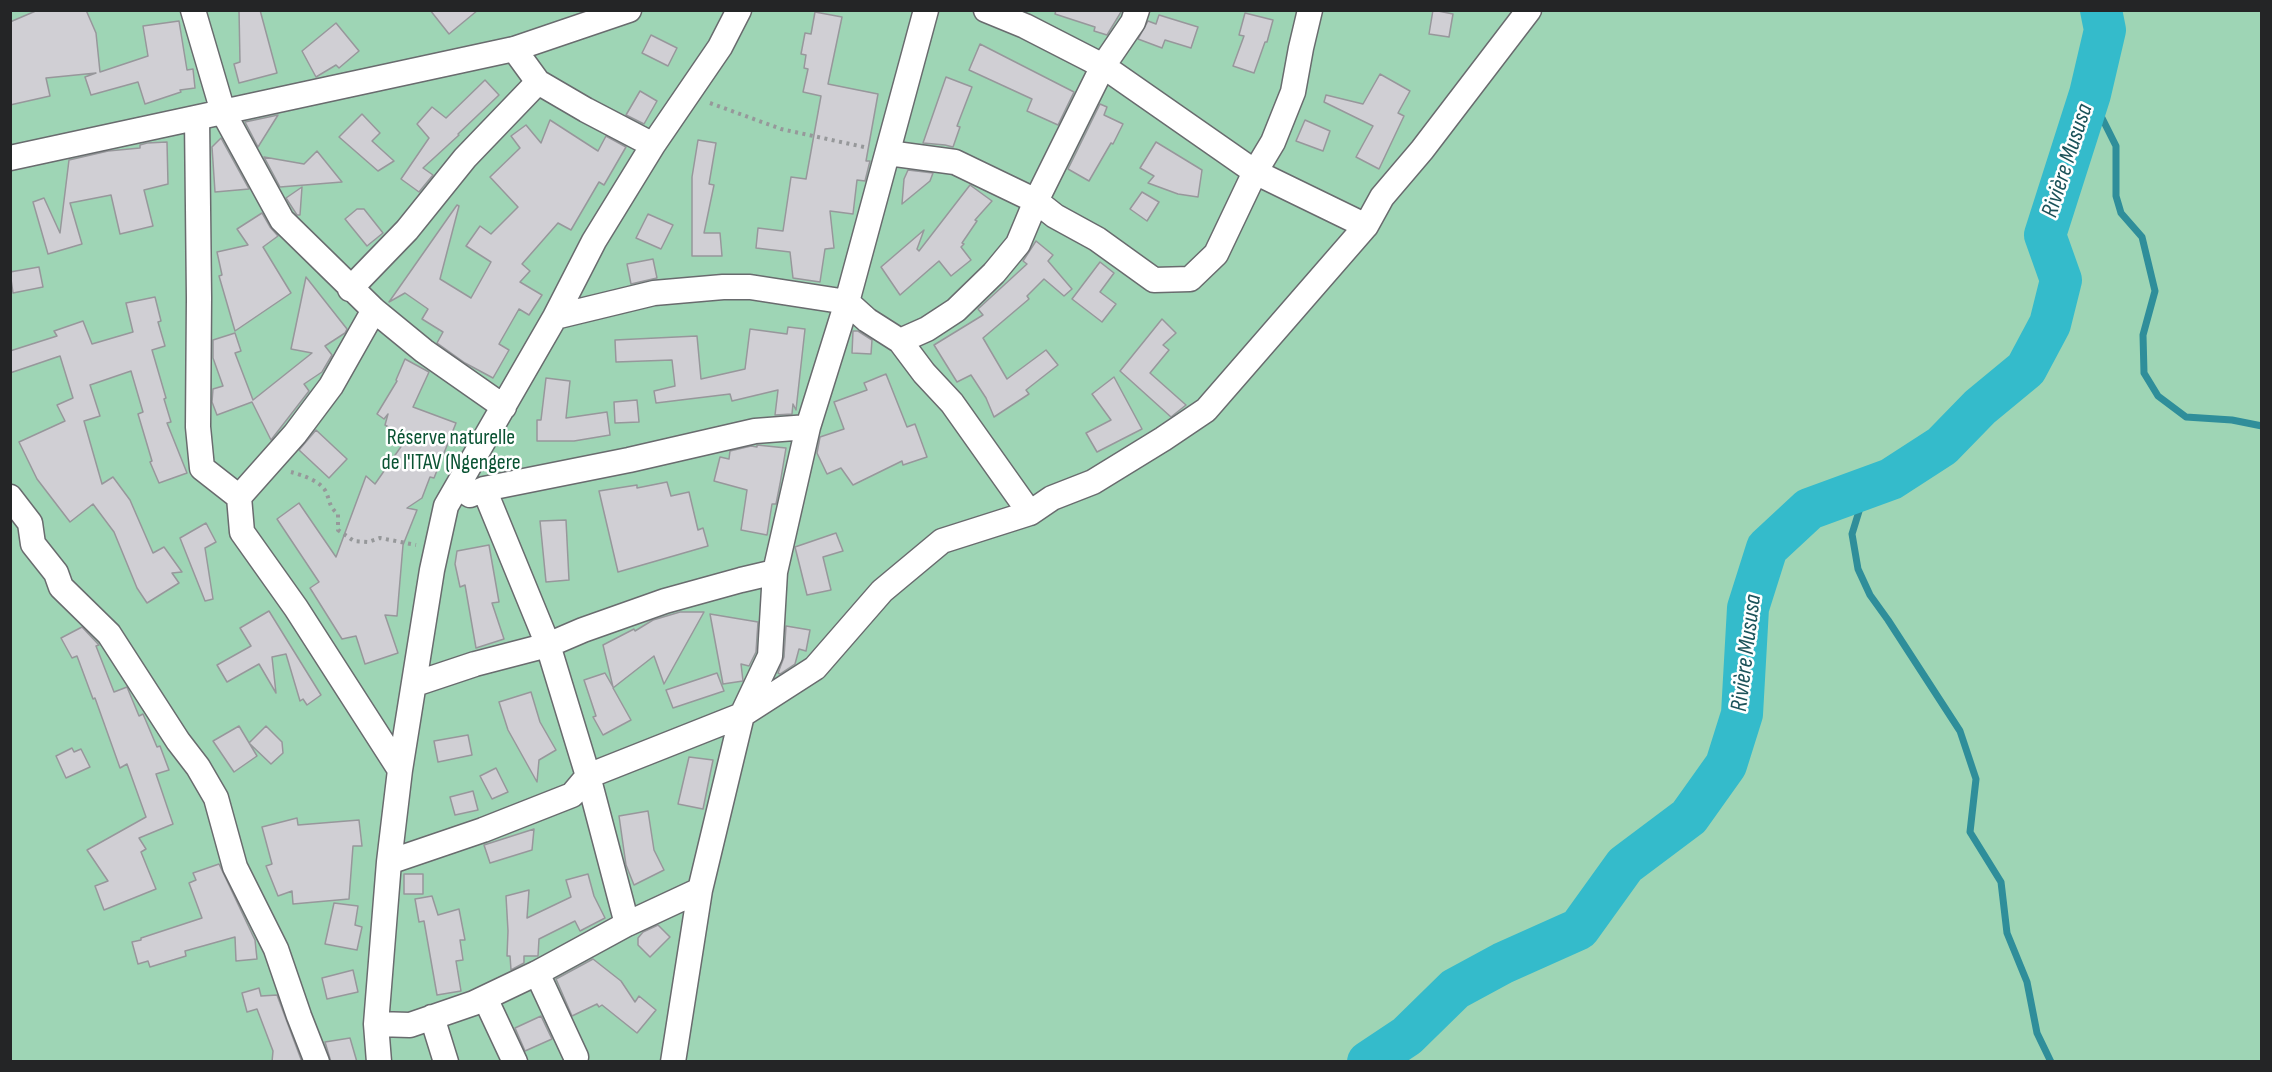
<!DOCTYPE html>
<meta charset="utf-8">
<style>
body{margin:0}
#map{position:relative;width:2272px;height:1072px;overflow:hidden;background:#f3f5f9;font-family:"Sofia Sans Condensed",sans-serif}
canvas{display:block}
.frame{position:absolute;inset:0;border:12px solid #242526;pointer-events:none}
</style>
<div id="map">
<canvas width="2272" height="1072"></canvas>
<div class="frame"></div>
</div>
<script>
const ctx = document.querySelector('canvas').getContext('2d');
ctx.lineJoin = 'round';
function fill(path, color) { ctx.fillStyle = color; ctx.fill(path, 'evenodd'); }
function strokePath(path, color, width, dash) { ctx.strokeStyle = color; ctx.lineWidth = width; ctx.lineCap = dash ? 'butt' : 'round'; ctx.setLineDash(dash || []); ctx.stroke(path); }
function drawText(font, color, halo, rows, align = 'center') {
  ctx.font = font + ' "Sofia Sans Condensed",sans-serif'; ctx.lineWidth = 5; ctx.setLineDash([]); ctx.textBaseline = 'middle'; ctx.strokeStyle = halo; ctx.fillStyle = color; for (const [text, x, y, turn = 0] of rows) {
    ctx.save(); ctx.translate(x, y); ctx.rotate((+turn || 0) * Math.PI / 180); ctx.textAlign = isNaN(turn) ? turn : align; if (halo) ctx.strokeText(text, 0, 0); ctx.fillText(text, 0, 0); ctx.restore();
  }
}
const green = new Path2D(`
 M10 11H2261V1061H11Z`);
const stream = new Path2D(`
 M2090 94 2116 146V196L2121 213 2142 237 2155 291 2143 335 2144 373 2158 396 2186 417 2232 420 2262 426
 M1891 479 1860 508 1852 534 1858 569 1870 595 1888 620 1960 731 1976 779 1970 832 2001 882 2007 933 2027 982 2037 1033 2051 1062`);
const river = new Path2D(`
 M1368 1062 1407 1036 1455 989 1503 963 1579 929 1625 865 1689 817 1726 765 1742 714 1748 608 1767 548 1809 509 1891 479 1942 446 1980 407 2026 369 2050 324 2061 280 2045 235 2090 94 2105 30 2101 10`);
const building = new Path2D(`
 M38 10H86L96 33 100 72 148 56 143 26 179 21 187 70 193 69 195 88 180 90 181 92 145 104 138 82 91 95 85 77 96 73 46 78 50 96 10 105V22Z
 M239 10H260L277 73 239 83 234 64 240 62Z
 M430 10H478L449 34Z
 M1056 10H1120L1121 12 1107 35 1094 31 1095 27 1055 14Z
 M1433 10 1453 14 1449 37 1429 34Z
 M815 12 842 17 828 84 878 94 866 161H870L865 181 857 180 853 214 830 211 834 248 825 249 820 282 793 278 790 252 756 248 758 228 783 231 791 177 806 179 821 96 803 92 808 69 804 68 806 55 801 54 805 33 811 34Z
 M1245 13 1273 20 1267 42H1265L1254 73 1233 66 1244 36 1239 35Z
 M1159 15 1198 27 1191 48 1165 40 1162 48 1138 39 1148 21 1156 24Z
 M336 23 359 51 339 68 336 65 316 77 302 51Z
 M651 35 677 48 668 66 642 53Z
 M980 44 1074 92 1058 125 1027 111 1032 99 969 70Z
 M1380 74 1410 91 1398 113 1404 116 1379 169 1356 157 1373 126 1324 102 1326 95 1363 104Z
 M946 77 972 87 957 126 960 127 953 147 945 145 923 143Z
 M485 80 499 95 458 134 459 135 423 168 433 175 419 192 401 179 429 138 417 124 432 107 446 118Z
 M640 91 657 101 644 124 626 115Z
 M1100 104 1107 107 1104 115 1123 124 1113 144 1111 143 1089 181 1068 169Z
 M362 114 380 133 372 141 394 161 378 171 339 137Z
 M278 115 258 147 245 122Z
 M550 120 598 151 606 136 626 147 604 185 599 182 571 230 558 223 522 264 530 271 520 282 542 295 529 315 519 309 499 344 509 350 493 378 465 363 437 343 443 332 422 319 428 309 405 293 389 302 457 205 459 206 440 279 471 298 491 262 466 246 480 226 491 234 518 207 490 177 520 148 511 136 526 125 541 143Z
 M1305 120 1330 131 1323 151 1296 141Z
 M221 138 249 189 215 192 212 147Z
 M698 140 716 143 709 184 714 185 704 233H720L722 256H692V177Z
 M167 142 168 184 144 190 153 226 120 234 111 195 70 203 82 244 48 254 33 202 44 198 60 233 69 160 108 151 140 148V145L147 143Z
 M1156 142 1202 170 1198 197 1178 194 1148 183 1154 176 1140 168Z
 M317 151 342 182 280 187 264 157 304 164Z
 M908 170 933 173 930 181 902 204 904 179Z
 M970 185 992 201 975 220 977 221 962 243 964 244 961 247 971 260 951 276 939 261 900 295 881 267 924 230 917 249 919 251Z
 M302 187 300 215H297L286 198Z
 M1142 192 1159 202 1147 221 1130 209Z
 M357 209H364L383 233 367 246 345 219Z
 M262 213 270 227 278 236 263 247 291 293 235 331 219 276 222 275 217 252 248 245 237 229Z
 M648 214 673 225 661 249 636 238Z
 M1036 241 1053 255 1048 261 1072 289 1064 296 1044 279 1027 296 1029 299 983 338 1007 379 1046 350 1058 365 1026 390 1029 394 994 417 986 398 971 375 957 382 934 345 983 315 978 309 1027 264 1023 261Z
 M653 259 657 278 631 284 627 264Z
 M1100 262 1114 273 1100 292 1116 304 1102 322 1072 299Z
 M39 267 43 287 13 293 10 272Z
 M306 277 347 329 345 333 325 346 332 355 322 372 304 384 309 391 271 440 252 402 217 415 212 402 213 389 223 386 213 358V340L235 333 241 351 235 353 253 400 312 353 291 349Z
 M155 297 161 321 158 322 165 346 152 350 166 398 164 399 171 422 167 423 187 473 159 483 150 462 152 461 138 414 143 412 131 371 90 385 100 416 84 421 102 484 113 477 130 500 153 553 164 547 182 572 172 573 179 583 147 603 137 588 114 532 93 504 70 522 37 479 19 442 65 421 57 405 73 398 60 356 10 373V351L57 336 54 331 83 321 92 344 133 332 126 303Z
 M1162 319 1176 333 1163 345 1169 350 1150 373 1186 405 1171 417 1120 371Z
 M788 327 805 329 796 410 793 404 792 414 775 415 778 390 732 401 730 394 656 403 654 391 675 386 672 360 616 362 615 340 697 336 701 379 745 369 750 329 787 334Z
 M853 331H858L872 340 871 354 852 353Z
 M405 359 429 372 413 407 456 423 434 478 430 477 422 498 407 508 417 510 403 545 397 616 385 615 398 653 365 664 356 636 342 639 310 588 319 582 277 519 299 503 336 557 366 476 375 484 407 438 385 425 388 414 384 419 377 414 397 381 396 380Z
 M886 374 907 427 915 424 927 457 903 465 902 461 853 485 841 468 827 474 817 453 820 437 844 429 834 402 867 390 864 383Z
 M1114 377 1142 429 1097 452 1086 433 1111 420 1092 394Z
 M546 378 570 381 566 418 607 412 610 435 574 441H537V420H541Z
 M637 400 639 422 615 423 614 402Z
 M316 430 347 459 329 478 299 450Z
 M757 445 786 448 780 484 776 504H772L767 535 741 530 747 490 714 481 720 457 729 459 730 451 751 446 757 447Z
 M667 482 671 496 689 492 698 530 703 528 708 546 618 572 599 491 637 485V488Z
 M566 520 569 580 546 582 540 521Z
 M206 523 216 542 205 548 213 599 205 601 180 538Z
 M836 533 843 551 823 557 831 590 807 595 795 547Z
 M489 545 499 602 492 603 504 639 476 648 465 585 460 587 455 564 457 551Z
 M269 611 321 695 307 705 303 699 300 701 286 654 272 657 276 693 259 664 227 682 217 665 251 646 240 628Z
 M680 612H704L664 684 654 656 613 688 631 720 603 735 593 717 596 716 584 680 605 673 613 687 603 645 634 629 635 631 653 620Z
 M710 614 758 622 756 652 749 666 741 664 743 681 723 684Z
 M786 626 810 630 806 651 799 649 795 664 780 674 778 673 784 657Z
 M82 627 99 645 96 646 114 692 127 687 139 716 143 714 157 747 160 746 169 770 156 774 173 824 139 838 146 849 141 852 156 889 104 910 95 886 108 881 87 850 146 817 127 764 120 768 95 698 93 699 77 656 72 658 61 638Z
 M717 673 724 691 673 708 666 690Z
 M531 692 540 722 556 750 539 760 537 782 508 730 499 702Z
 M239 726 257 756 234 772 213 741Z
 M266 726 282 742 283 753 271 764 249 743Z
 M468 735 472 755 438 762 434 741Z
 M72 748 74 752 81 749 90 767 66 778 56 756Z
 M689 757 713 760 703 809 678 804Z
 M496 768 508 792 492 799 480 776Z
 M473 791 478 810 455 815 450 797Z
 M648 811 654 850 664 870 634 885 626 865 619 816Z
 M297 818 298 825 359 820 362 846H353L349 899 293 904 292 891 278 896 266 866 272 864 262 827Z
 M534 829 532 850 490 863 484 845Z
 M219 864 255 940 257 959 236 961 235 937 185 951 186 956 150 967 148 961 138 964 132 942 141 940V938L202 918 189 883 196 880 193 873Z
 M404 874H423V894H404Z
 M588 874 594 896 605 918 580 931 575 921 539 939 538 956H524V963L511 970 510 956H507L508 931 506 896 529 890 527 918 571 897 566 880Z
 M432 896 438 915 459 909 465 940H460L463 960 456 961 461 991 437 995 424 921 419 922 415 899Z
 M334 903 358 906 355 925 362 927 357 950 325 944Z
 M658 925 670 937 650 957 638 945V938L643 932Z
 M593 959 621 981 635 1002 639 996 656 1010 637 1033 602 1005 599 1007 597 1004 572 1016 556 979Z
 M353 970 358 992 327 999 322 978Z
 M259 988 261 996 277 995 302 1062H272L273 1051 257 1009 247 1012 242 993Z
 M541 1016 552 1039 525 1051 515 1028Z
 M350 1038 357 1062H331L325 1042Z`);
const path = new Path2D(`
 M710 103 781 129 864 147
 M291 472C302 475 321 481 326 492 330 501 329 507 338 514V530L354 541 368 542 380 538 416 545`);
const minor = new Path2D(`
 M193 10 223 112 282 220 374 310 424 351 504 407
 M986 10 1025 26 1103 66 1255 172 1366 226
 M514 49 538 82 586 110 653 145
 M197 118 199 298 198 427 202 468 239 497 242 532 296 608 400 770
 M888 153 955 162 1036 201 1055 216 1097 239 1154 280 1190 279 1216 254 1255 172 1273 142 1293 92 1301 48 1310 10
 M10 158 514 49 629 10
 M350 289 407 230 465 158 538 82
 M555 317 654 293 723 287H750L847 302 867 320 900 341 924 373 952 403 1030 513
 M900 341 927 329 956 310 994 273 1018 244 1036 201 1103 66 1133 22 1137 10
 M484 489 548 645 588 776 627 924
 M470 495 484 489 629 460 755 431 808 427
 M10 497 30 523 33 544 56 573 61 587 109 634 178 741 198 767 216 798 235 867 276 949 299 1016 317 1062
 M239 497 295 434 331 386 374 310
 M415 684 475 664 548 645 583 630 665 601 741 580 775 572
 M389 862 483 830 572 795 588 776 742 715 815 668 882 591 942 541 1030 513 1052 498 1093 482 1163 439 1206 410 1366 226 1382 197 1422 150 1529 10
 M537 973 576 1057
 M485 998 515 1062
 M432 1017 446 1062
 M376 1024 410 1025 474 1003 537 973 627 924 700 890
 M379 1062 376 1024 389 862 400 770 432 570 446 506 555 317 594 241 653 145 720 47 739 10
 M673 1062 700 890 742 715 770 656 775 572 808 427 847 302 926 10`);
const parkNames = [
 ["Réserve naturelle",451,438],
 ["de l'ITAV (Ngengere",451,463]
];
const waterNames = [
 ["Rivière Mususa",2068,161,-72],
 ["Rivière Mususa",1747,653,-83]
];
fill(green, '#9ed5b5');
strokePath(stream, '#2f8e9a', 7);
strokePath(river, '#34bbcb', 42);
fill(building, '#d0cfd4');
strokePath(building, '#97979b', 1.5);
strokePath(minor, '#696b6e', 27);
strokePath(path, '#96989a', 4, [3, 4.5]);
strokePath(minor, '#fff', 24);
drawText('22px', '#0a5333', '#fff', parkNames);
drawText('italic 24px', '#1c535a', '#fff', waterNames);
</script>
